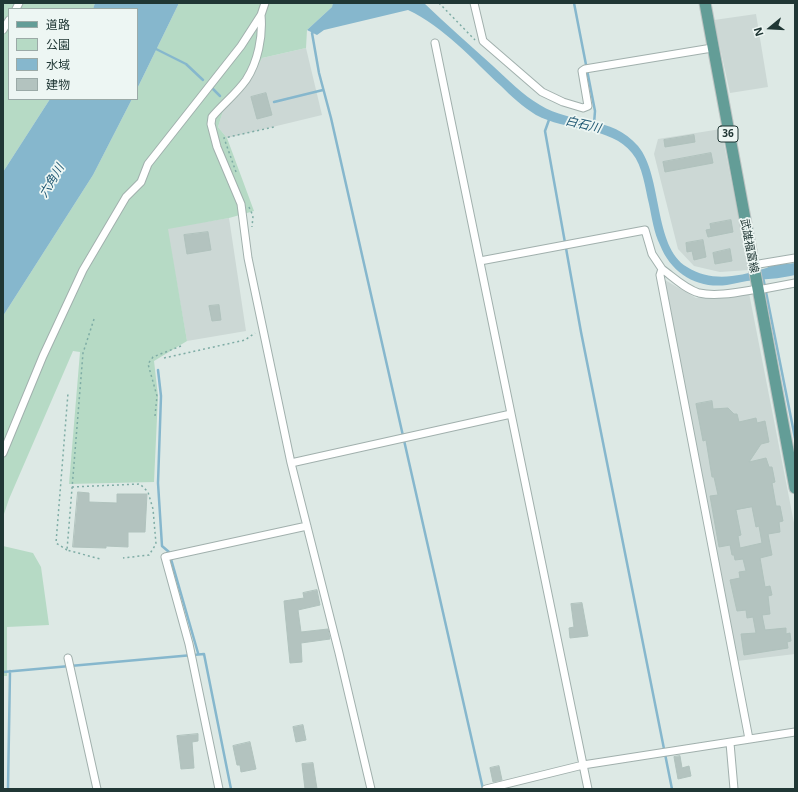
<!DOCTYPE html>
<meta charset="utf-8">
<style>
body{margin:0}
#map{position:relative;width:798px;height:792px;overflow:hidden;background:#dde9e5;font-family:"Open Sans","Noto Sans JP",sans-serif}
canvas{display:block}
.frame{position:absolute;inset:0;border:4px solid #203735;pointer-events:none}
.legend{position:absolute;left:8px;top:8px;width:130px;height:92px;box-sizing:border-box;background:#edf6f3;border:1px solid #9baaa7;margin:0;padding:5px 7px;list-style:none;font-size:12px;color:#203735}
.legend li{display:flex;align-items:center;gap:8px;height:20px}
.legend b{width:20px;border:1px solid #9baaa7}
.north{position:absolute;left:750px;top:8px;width:40px;height:40px;-webkit-text-stroke:3px #edf6f3;paint-order:stroke;rotate:252deg;font-size:11px;font-weight:700;line-height:16px;text-align:center;color:#203735}
.north::after{content:'';display:block;margin:auto;width:14px;height:18px;background:#203735;clip-path:polygon(50% 0,100% 100%,50% 72%,0 100%)}
</style>
<div id="map">
<canvas width="798" height="792"></canvas>
<div class="frame"></div>
<ul class="legend">
<li><b style="height:5px;background:#639d97"></b>道路</li>
<li><b style="height:11px;background:#b6dac5"></b>公園</li>
<li><b style="height:11px;background:#86b7cd"></b>水域</li>
<li><b style="height:11px;background:#b3c3bf"></b>建物</li>
</ul>
<div class="north">N</div>
</div>
<script>
const ctx = document.querySelector('canvas').getContext('2d');
ctx.lineJoin = 'round';
function fill(path, color) { ctx.fillStyle = color; ctx.fill(path, 'evenodd'); }
function strokePath(path, color, width, dash) { ctx.strokeStyle = color; ctx.lineWidth = width; ctx.lineCap = dash ? 'butt' : 'round'; ctx.setLineDash(dash || []); ctx.stroke(path); }
function drawText(font, color, halo, rows, align = 'center') {
  ctx.font = font + ' "Open Sans","Noto Sans JP",sans-serif'; ctx.lineWidth = 3.5; ctx.setLineDash([]); ctx.textBaseline = 'middle'; ctx.strokeStyle = halo; ctx.fillStyle = color; for (const [text, x, y, turn = 0] of rows) {
    ctx.save(); ctx.translate(x, y); ctx.rotate((+turn || 0) * Math.PI / 180); ctx.textAlign = isNaN(turn) ? turn : align; if (halo) ctx.strokeText(text, 0, 0); ctx.fillText(text, 0, 0); ctx.restore();
  }
}
const built = new Path2D(`
 M756 14 768 87 730 93 714 20Z
 M306 48 322 115 227 138 218 127 223 111 250 81 262 58Z
 M721 129 749 270 720 272 694 266 678 249 654 154 658 139Z
 M229 218 246 331 187 341 167 228Z
 M665 280 696 298 749 293 795 528V654L737 661Z`);
const green = new Path2D(`
 M3 3H95L93 9H9V99H50L3 172Z
 M179 3H333L332 7 307 30 306 48 262 58 250 81 223 111 218 127 227 138 254 211 229 218 168 229 187 341 154 361 158 396 154 482 69 484 80 352 73 351 9 499 3 517V316L93 175 132 99H137V89Z
 M3 546 33 553 41 567 49 625 7 627V676H3Z`);
const water = new Path2D(`
 M95 3H179L137 89V9H93Z
 M333 3H424C447 25 470 45 493 66 508 80 523 95 540 105 572 125 612 115 638 146 663 176 653 247 687 267 711 282 737 277 763 269 767 268 772 265 777 264 783 263 789 264 795 263V275C779 279 764 279 747 281 740 282 734 284 727 285 697 289 671 273 660 245 654 233 652 218 649 204 645 188 643 166 632 153 611 126 565 131 536 115 523 107 511 96 501 86 472 59 444 27 408 10L324 30 317 35 307 30 332 7Z
 M50 99H132L93 175 3 316V172Z`);
const stream = new Path2D(`
 M574 3 595 111 594 124
 M314 32 312 33 319 73 331 118 483 789
 M154 48 186 64 203 80
 M213 89 220 96
 M274 102 323 90
 M550 117 545 131 581 332 672 789
 M763 277 795 438
 M158 370 161 396 158 483 162 546 169 552 198 653
 M3 672 204 654 231 789
 M8 789 10 671`);
const building = new Path2D(`
 M266 93 272 115 257 119 251 97Z
 M694 135 695 142 665 147 664 140Z
 M711 153 713 163 665 172 663 162Z
 M731 220 733 232 708 237 706 230 711 229 710 224Z
 M208 232 211 250 187 254 184 235Z
 M703 240 706 257 694 260 692 251 687 252 686 243Z
 M730 249 732 261 715 264 713 253Z
 M219 305 221 320 212 321 209 306Z
 M712 401 713 409 728 408 734 414H737L739 422 756 418 757 423 765 421 769 442 761 444 749 462 766 458 769 467H772L775 482 772 483 776 506H780L783 521 779 522 780 532 768 534 772 555 760 558 765 587 770 586 772 595 768 596 770 614 762 615 765 630 786 628V634L790 633 791 641 787 642 788 648 744 655 741 634 756 633 753 617 747 618 746 610 737 611 730 580 740 578 739 572 746 571 743 559 735 560 734 555H732L730 545 719 547 710 496 718 495 714 477H712L706 440 703 441 696 404ZM752 507 756 527 759 526 762 543 740 548 738 536 741 535 736 510Z
 M78 492 89 493V502L117 503V494H147L145 532H128V547L106 546V548L73 547Z
 M317 590 320 605 298 610 301 632 328 629 330 639 301 643 302 662 290 663 284 601 304 598 303 593Z
 M582 603 588 636 570 638 569 628 574 627 571 604Z
 M303 725 306 740 296 742 293 727Z
 M198 734V741L192 742 194 768 181 769 177 736Z
 M250 742 256 769 241 772 240 765H237L233 746Z
 M680 756 682 768 689 766 691 776 678 779 674 757Z
 M313 763 317 789H305L302 764Z
 M499 766 502 780 493 782 490 768Z`);
const path = new Path2D(`
 M439 3 475 40
 M236 172 224 138 274 127
 M249 207 253 216 252 227
 M94 319 83 353 67 550 100 559
 M164 358 245 340 255 333
 M155 416 157 396 148 364 153 357 181 346
 M72 487 140 484 148 492 153 509 156 544 149 555 123 558
 M67 550 56 543 68 393`);
const street = new Path2D(`
 M474 3 483 41 542 92 563 102 583 108 588 106 582 71 585 69 712 48
 M16 9 19 3
 M261 15C263 36 258 62 246 80 236 94 223 104 212 117L211 124 217 147 241 204 248 258 291 463 339 653 371 789
 M3 30 9 20
 M435 43 588 789
 M480 261 645 230 652 254 662 269 660 275 749 739
 M753 265 795 258
 M662 269C673 277 685 289 699 293 717 297 739 292 758 289
 M758 290 795 283
 M3 453 43 356 83 270 126 197 141 182 148 164 241 46 261 15 265 3
 M291 463 511 414
 M68 658 97 789
 M730 743 734 789
 M219 789 189 644 165 557 307 526
 M486 789 583 765 795 732`);
const primary = new Path2D(`
 M705 3 795 488`);
const shields = [
 [728,134,20]
];
const shieldNames = [
 ["36",728,134]
];
const streetNames = [
 ["武雄福富線",749,246,79]
];
const waterNames = [
 ["白石川",583,125,13],
 ["六角川",52,181,-59]
];
fill(built, '#ccd8d5');
fill(green, '#b6dac5');
fill(water, '#86b7cd');
strokePath(stream, '#86b7cd', 2.5);
fill(building, '#b3c3bf');
strokePath(building, '#b0c2bd', 1);
strokePath(street, '#a1b0ad', 9);
strokePath(primary, '#bcc3c2', 13);
strokePath(path, '#7eaca5', 1.5, [2, 3]);
strokePath(street, '#fff', 7);
strokePath(primary, '#639d97', 11);
for (const [x, y, w] of shields) { const box = new Path2D(); box.roundRect(x - w / 2, y - 8, w, 16, 3); ctx.fillStyle = '#edf6f3'; ctx.fill(box); strokePath(box, '#203735', 1); }
drawText('bold 10px', '#203735', null, shieldNames);
drawText('11px', '#203735', '#edf6f3', streetNames);
drawText('italic 12px', '#1c5571', '#edf6f3', waterNames);
</script>
